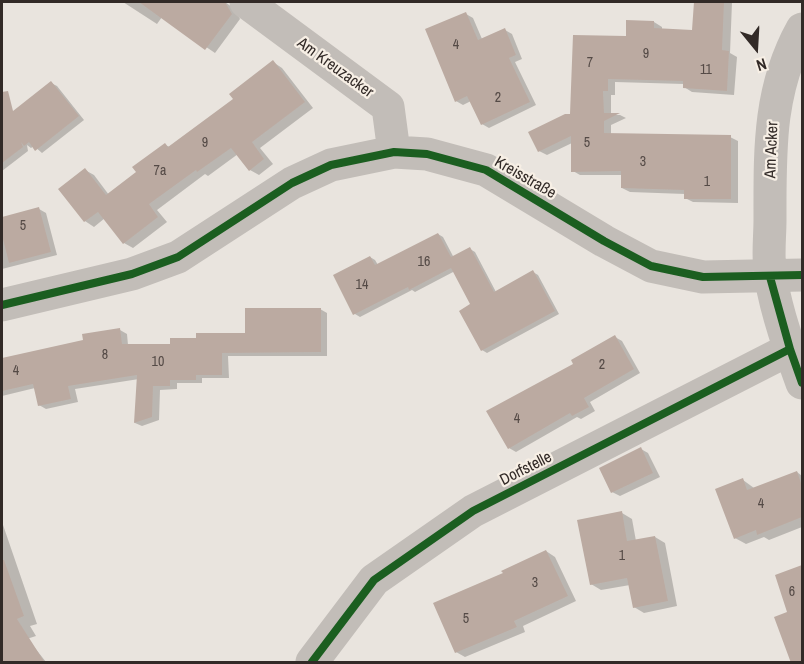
<!DOCTYPE html>
<meta charset="utf-8">
<style>
body{margin:0}
#map{position:relative;width:804px;height:664px;overflow:hidden;background:#e9e4de;font-family:"Archivo Narrow",sans-serif}
canvas{display:block}
.frame{position:absolute;inset:0;border:3px solid #322a27;pointer-events:none}
.north{position:absolute;left:726px;top:18px;width:60px;height:60px;-webkit-text-stroke:4px #f7efe5;paint-order:stroke;rotate:162deg;font-size:16px;font-weight:700;line-height:24px;text-align:center;color:#322a27}
.north::after{content:'';display:block;margin:auto;width:21px;height:27px;background:#322a27;clip-path:polygon(50% 0,100% 100%,50% 72%,0 100%)}
</style>
<div id="map">
<canvas width="804" height="664"></canvas>
<div class="frame"></div>
<div class="north">N</div>
</div>
<script>
const ctx = document.querySelector('canvas').getContext('2d');
ctx.lineJoin = 'round';
function fill(path, color) { ctx.fillStyle = color; ctx.fill(path, 'evenodd'); }
function strokePath(path, color, width, dash) { ctx.strokeStyle = color; ctx.lineWidth = width; ctx.lineCap = dash ? 'butt' : 'round'; ctx.setLineDash(dash || []); ctx.stroke(path); }
function drawText(font, color, halo, rows, align = 'center') {
  ctx.font = font + ' "Archivo Narrow",sans-serif'; ctx.lineWidth = 4.5; ctx.setLineDash([]); ctx.textBaseline = 'middle'; ctx.strokeStyle = halo; ctx.fillStyle = color; for (const [text, x, y, turn = 0] of rows) {
    ctx.save(); ctx.translate(x, y); ctx.rotate((+turn || 0) * Math.PI / 180); ctx.textAlign = isNaN(turn) ? turn : align; if (halo) ctx.strokeText(text, 0, 0); ctx.fillText(text, 0, 0); ctx.restore();
  }
}
const shadow = new Path2D(`
 M123 2H225L236 10 240 19 215 53 162 17 157 24Z
 M695 2H732L730 53 737 57 734 95 692 92 684 87V84L615 82V95H611V115H620L626 118 611 125V134L730 137 738 141V203L693 202 685 198V194L630 192 622 188 623 175H580L573 171 572 143 547 155 539 151 572 115 627 38 654 22 662 27V30L694 31Z
 M466 14 473 18 482 39 505 30 512 34 522 59 515 62 536 105 489 128 482 124 471 101 463 105 456 101Z
 M273 62 282 68 313 108 260 148 273 164 259 175 250 170 238 154 208 176 205 174 157 210 167 222 133 248 124 243 105 218 94 227 85 221V170L94 175 109 195 138 173 165 145 170 147 235 100Z
 M51 83 57 86 84 120 42 153 34 146 31 148 27 145 28 151 2 171V121Z
 M39 209 46 213 57 255 2 269V218Z
 M438 234 443 237 454 258 470 249 475 252 496 292 533 272 538 275 559 314 487 353 482 350 472 305 455 271 415 292 412 290 360 317 355 314 370 257 375 260 378 265Z
 M320 309 327 313V356H228L229 378H202V383H177V389L160 390 159 420 142 426 135 423 139 379 75 389 78 402 46 409 39 405 35 388 2 396V360L85 341 120 330 127 334 128 345H171L197 339 247 335Z
 M615 337 622 341 640 373 590 402 595 411 581 419 577 417 516 452 509 448 575 365Z
 M641 449 648 453 660 477 620 496 612 492Z
 M797 472 802 476V527L769 540 764 537 746 544 735 538 743 480 754 488Z
 M622 513 632 519 636 541 655 537 665 543 677 606 644 613 634 607 630 585 601 590 591 584Z
 M2 522 37 624 30 626 36 636 2 647Z
 M546 551 555 557 576 601 523 626 525 632 465 657 456 652Z
 M802 567V662H793L789 613 777 576Z
 M31 643 46 662H2V661Z`);
const building = new Path2D(`
 M139 2H225L232 14 205 50Z
 M694 2H724L722 50 729 51 727 91 683 88V81L608 79V91H603L604 113H620L604 121V133L731 135V199H684V190L621 188V171L571 172V136L538 152 528 132 565 114H570L573 35 626 36V20L654 21V28L692 30Z
 M466 12 478 40 505 28 516 55 509 58 530 102 481 125 467 96 455 102 425 29Z
 M273 60 305 102 252 142 264 159 249 171 231 148 197 172 196 170 149 204 158 217 123 244 98 212 84 222 58 189 85 168 106 195 136 172 132 167 165 143 168 147 233 99 229 94Z
 M51 81 79 116 35 151 29 142 24 146 21 142 23 147 2 163V92L8 91 13 111Z
 M39 207 51 252 9 263 2 235V217Z
 M438 233 451 257 470 247 494 292 533 270 555 311 481 351 459 311 470 304 451 268 409 290 408 287 353 315 333 275 370 256 375 265Z
 M245 308H321V352L222 353V375H196V380H170V386H153L152 417 134 423 137 375 68 386 71 399 38 406 33 384 2 391V358L83 340 82 334 120 328 122 344H170V338H196V333H245Z
 M615 335 634 369 584 398 589 407 572 416 570 413 508 449 486 411 573 364 571 360Z
 M641 447 653 473 611 493 599 468Z
 M797 471 802 486V517L757 535 756 530 734 539 715 489 743 478 747 490Z
 M622 511 627 541 655 536 668 601 633 608 627 578 590 585 577 520Z
 M546 550 568 596 514 621 517 627 455 653 433 603 503 573 501 571Z
 M2 560H4L24 616 17 619 45 663H2Z
 M802 565V663H791L774 617 787 612 775 575Z`);
const minor = new Path2D(`
 M246 2 388 107 394 152
 M802 29C768 90 770 152 770 220 770 239 767 260 771 279 777 314 790 350 802 383
 M2 305 132 274 178 257 292 183 331 165 394 152 427 154 486 170 604 241 651 266 703 277 802 275
 M312 662 374 580 473 511 790 349`);
const cycleway = new Path2D(`
 M770 277 790 349 802 383
 M2 305 132 274 178 257 292 183 331 165 394 152 427 154 486 170 604 241 651 266 703 277 802 275
 M312 662 374 580 473 511 790 349`);
const numberNames = [
 ["4",456,45],
 ["9",646,54],
 ["7",590,63],
 ["11",706,70],
 ["2",498,98],
 ["9",205,143],
 ["5",587,143],
 ["3",643,162],
 ["7a",160,171],
 ["1",707,182],
 ["5",23,226],
 ["16",424,262],
 ["14",362,285],
 ["8",105,355],
 ["10",158,362],
 ["2",602,365],
 ["4",16,371],
 ["4",517,419],
 ["4",761,504],
 ["1",622,556],
 ["3",535,583],
 ["6",792,592],
 ["5",466,619]
];
const streetNames = [
 ["Am Kreuzacker",335,68,36],
 ["Am Acker",772,150,-88],
 ["Kreisstraße",525,178,30],
 ["Dorfstelle",526,469,-27]
];
fill(shadow, '#0003');
fill(building, '#bbaaa1');
strokePath(minor, '#c2bdb8', 33);
strokePath(cycleway, '#1b5e20', 8);
drawText('14px', '#544a46', null, numberNames);
drawText('16px', '#322a27', '#f7efe5', streetNames);
</script>
